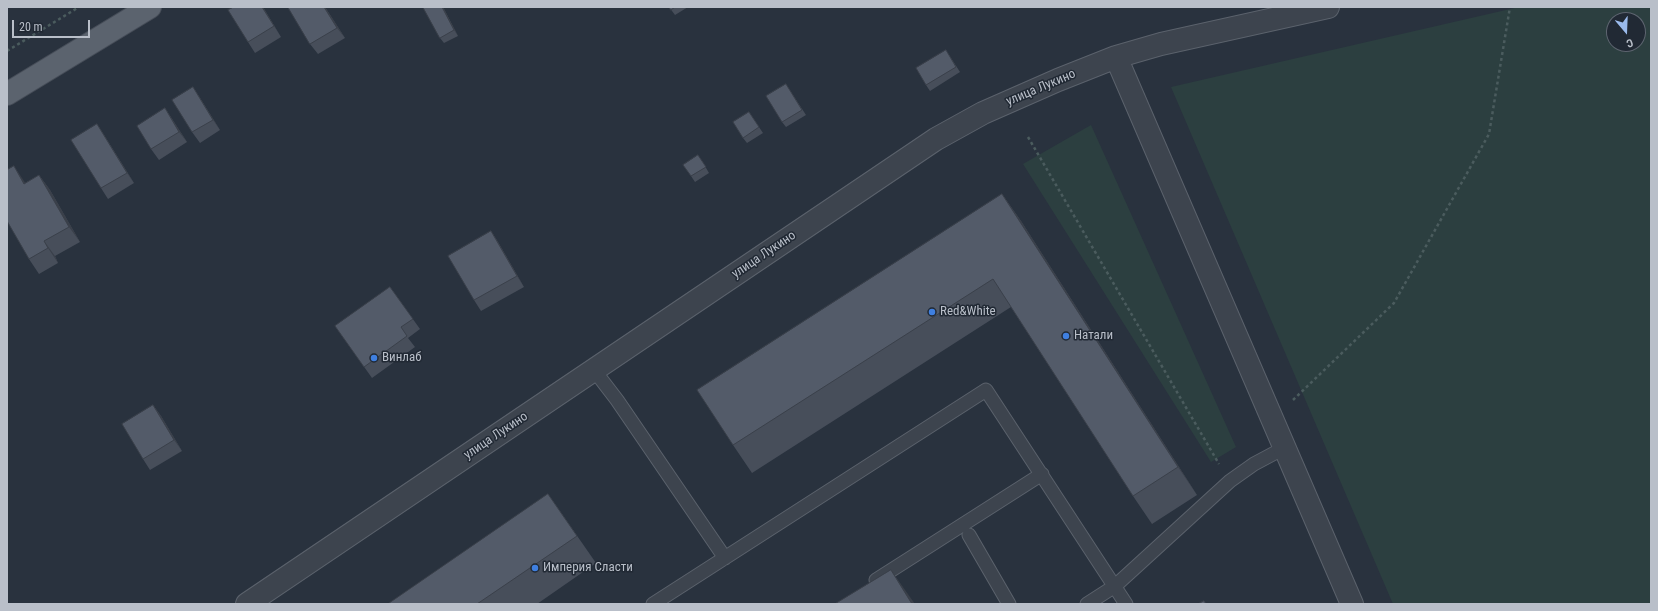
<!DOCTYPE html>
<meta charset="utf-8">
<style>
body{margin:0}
#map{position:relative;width:1658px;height:611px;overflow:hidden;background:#29323e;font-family:"Roboto Condensed",sans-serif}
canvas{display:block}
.frame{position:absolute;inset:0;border:8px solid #b9bfc9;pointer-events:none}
.north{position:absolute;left:1606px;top:12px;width:40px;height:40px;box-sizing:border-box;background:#212934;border:1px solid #5e6570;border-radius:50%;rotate:161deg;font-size:11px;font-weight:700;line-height:16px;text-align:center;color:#b9bfc9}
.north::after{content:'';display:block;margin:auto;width:14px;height:18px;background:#9bbbed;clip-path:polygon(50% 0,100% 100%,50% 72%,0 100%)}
.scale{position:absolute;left:12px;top:20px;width:78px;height:18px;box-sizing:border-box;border:2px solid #b9bfc9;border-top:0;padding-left:5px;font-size:12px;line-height:14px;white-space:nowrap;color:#b9bfc9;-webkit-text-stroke:3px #212934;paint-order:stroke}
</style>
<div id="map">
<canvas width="1658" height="611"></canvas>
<div class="frame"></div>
<div class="north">С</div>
<div class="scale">20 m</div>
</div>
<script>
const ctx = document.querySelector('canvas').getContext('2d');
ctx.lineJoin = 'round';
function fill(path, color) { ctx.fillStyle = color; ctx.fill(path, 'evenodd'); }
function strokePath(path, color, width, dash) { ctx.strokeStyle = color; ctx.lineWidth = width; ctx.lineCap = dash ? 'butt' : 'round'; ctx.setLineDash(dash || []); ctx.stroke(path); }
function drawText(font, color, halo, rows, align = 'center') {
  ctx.font = font + ' "Roboto Condensed",sans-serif'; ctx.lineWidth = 3; ctx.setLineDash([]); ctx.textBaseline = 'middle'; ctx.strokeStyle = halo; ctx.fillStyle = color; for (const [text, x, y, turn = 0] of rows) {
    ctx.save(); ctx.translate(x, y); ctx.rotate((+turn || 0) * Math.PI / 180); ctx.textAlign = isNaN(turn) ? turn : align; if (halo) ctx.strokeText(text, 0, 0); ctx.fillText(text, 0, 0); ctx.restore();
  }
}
const green = new Path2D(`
 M1519 7H1651V604H1393L1171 87ZM1614 20H1638V44H1614Z
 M1091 125 1236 447 1211 462 1023 164Z`);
const path = new Path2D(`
 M7 51 79 7
 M1028 137 1219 464
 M1293 400 1394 303 1489 134 1510 7`);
const service = new Path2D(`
 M594 370 617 400 725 558
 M969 535 1009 604
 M876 580 1042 474
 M653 604 986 390 1126 604
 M1087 604 1115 586 1230 481 1254 464 1284 448`);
const minor = new Path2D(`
 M1116 57 1352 604
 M247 604 936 139 983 113 1058 80 1116 57 1161 44 1328 7`);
const primary = new Path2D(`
 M7 94 150 7`);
const wall = new Path2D(`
 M234 7H263L281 37 255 53 248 42Z
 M288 7H325L345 38 318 54 310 44Z
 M423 7H443L458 36 444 43 440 38Z
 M669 7H688L675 15Z
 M949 55 960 72 930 91 926 85Z
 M193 87 200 98 220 130 200 143 192 132Z
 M789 89 806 115 786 127 782 122Z
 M165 108 187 142 159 160 151 149Z
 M749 112 763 133 747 143 743 138Z
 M97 124 104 135 134 183 108 199 101 188Z
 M702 161 709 173 695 182 691 176Z
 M39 175 50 190 80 242 55 256 58 263 39 274 29 259 25 183Z
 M1002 194 1021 221 1197 495 1152 524 1133 496 1011 307 752 473 733 445Z
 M491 231 498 242 524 287 481 311 474 300Z
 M390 287 420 329 408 338 415 347 372 378 335 326Z
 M153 405 161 416 182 451 150 470 143 459Z
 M548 494 596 563 537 604H388Z`);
const shadedWall = new Path2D(`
 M262 7H263L281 37 274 26Z
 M324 7H325L345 38 337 28Z
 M442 7H443L458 36 454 30Z
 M193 87 200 98 220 130 213 120Z
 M165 108 172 119 187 142 179 132Z
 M97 124 104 135 134 183 127 173Z
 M14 166 24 181 34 199 24 184Z
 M39 175 50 190 80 242 69 227Z
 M1002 194 1021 221 1197 495 1178 467Z
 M491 231 498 242 524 287 517 276Z
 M44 241 55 256 58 263 48 248Z
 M153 405 161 416 182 451 174 440Z
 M891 570 910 597 915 604H912Z`);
const building = new Path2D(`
 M234 7H262L274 26 248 42 228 10Z
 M288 7H324L337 28 310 44Z
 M423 7H442L454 30 440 38Z
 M669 7H675L671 10Z
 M946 50 956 67 926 85 916 68Z
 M786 84 802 110 782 122 766 96Z
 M193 87 213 120 192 132 172 100Z
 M165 108 179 132 151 149 137 126Z
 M749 112 759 127 743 138 733 122Z
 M97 124 127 173 101 188 71 140Z
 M698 155 706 167 691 176 683 165Z
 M14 166 24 184 39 175 69 227 44 241 48 248 29 259 7 221V170Z
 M1002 194 1178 467 1133 496 993 279 733 445 697 390Z
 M491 231 517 276 474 300 448 256Z
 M390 287 413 319 401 327 407 336 364 367 335 326Z
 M153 405 174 440 143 459 122 424Z
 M548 494 577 536 477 604H388Z
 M891 570 912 604H835Z
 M1204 601 1206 604H1198Z`);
const markers = [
 [932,312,4,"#3f7fe0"],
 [1066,336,4,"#3f7fe0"],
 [374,358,4,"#3f7fe0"],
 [535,568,4,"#3f7fe0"]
];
const streetNames = [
 ["улица Лукино",1041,88,-23],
 ["улица Лукино",764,255,-34],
 ["улица Лукино",496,436,-34]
];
const poiNames = [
 ["Red&White",940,312],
 ["Натали",1074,336],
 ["Винлаб",382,358],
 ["Империя Сласти",543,568]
];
fill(green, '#2c3f40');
strokePath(service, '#5b626c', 15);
strokePath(minor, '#5b626c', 24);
strokePath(primary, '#464d58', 24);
strokePath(path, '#4b5c5e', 2.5, [3, 3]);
strokePath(service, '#3d444e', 13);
strokePath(minor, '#3d444e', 22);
strokePath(primary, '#5b636e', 22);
fill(wall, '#474e5a');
fill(shadedWall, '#3a404a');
fill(building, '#535b69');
strokePath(building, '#3a404a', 1);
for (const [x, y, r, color] of markers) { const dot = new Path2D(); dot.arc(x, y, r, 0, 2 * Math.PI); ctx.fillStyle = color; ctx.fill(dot); strokePath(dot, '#212934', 1.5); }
drawText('13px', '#b9bfc9', '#212934', streetNames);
drawText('13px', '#b9bfc9', '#212934', poiNames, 'left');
</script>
